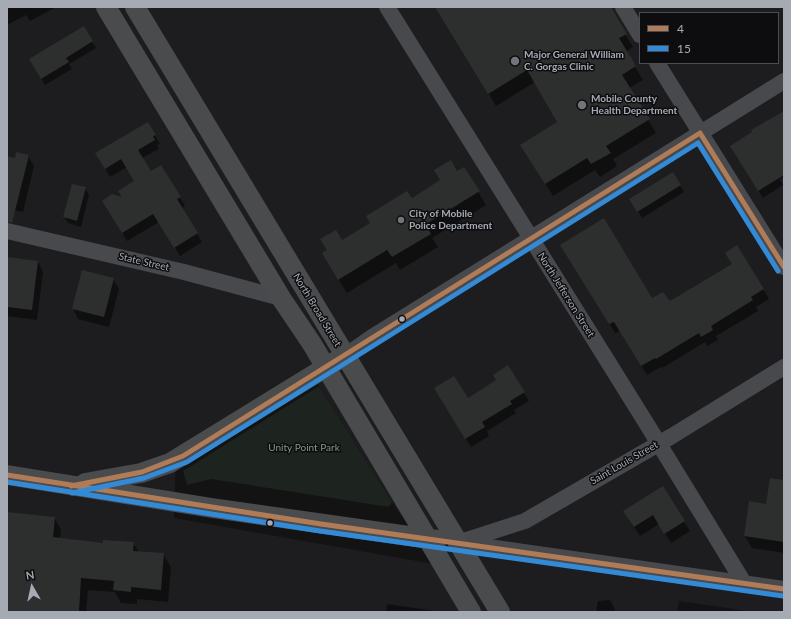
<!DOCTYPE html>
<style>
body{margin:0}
#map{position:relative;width:791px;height:619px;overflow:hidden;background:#131313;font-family:Lato,sans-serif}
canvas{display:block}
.frame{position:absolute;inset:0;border:8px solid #a6aab3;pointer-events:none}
.legend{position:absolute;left:639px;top:12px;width:140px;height:52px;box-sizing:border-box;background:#0d0d0f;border:1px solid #4a4c51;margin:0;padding:5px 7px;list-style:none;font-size:12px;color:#a6aab3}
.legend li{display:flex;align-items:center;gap:8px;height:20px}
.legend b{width:20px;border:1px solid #4a4c51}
.north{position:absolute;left:12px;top:567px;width:40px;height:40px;-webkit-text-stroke:3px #0d0d0f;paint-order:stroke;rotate:351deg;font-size:11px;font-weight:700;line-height:16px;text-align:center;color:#a6aab3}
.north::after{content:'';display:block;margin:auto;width:14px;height:18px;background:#a6aab3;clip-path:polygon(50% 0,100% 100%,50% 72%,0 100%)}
</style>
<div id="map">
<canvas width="791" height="619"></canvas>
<div class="frame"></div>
<ul class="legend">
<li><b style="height:5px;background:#b07c57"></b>4</li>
<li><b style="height:5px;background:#338bd7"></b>15</li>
</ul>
<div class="north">N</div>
</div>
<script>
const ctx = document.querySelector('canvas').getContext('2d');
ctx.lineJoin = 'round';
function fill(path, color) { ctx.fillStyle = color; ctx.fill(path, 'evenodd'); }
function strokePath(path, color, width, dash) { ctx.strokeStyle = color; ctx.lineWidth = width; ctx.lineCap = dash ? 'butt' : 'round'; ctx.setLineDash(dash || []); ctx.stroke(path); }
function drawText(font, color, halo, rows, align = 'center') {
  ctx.font = font + ' Lato,sans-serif'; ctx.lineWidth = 3; ctx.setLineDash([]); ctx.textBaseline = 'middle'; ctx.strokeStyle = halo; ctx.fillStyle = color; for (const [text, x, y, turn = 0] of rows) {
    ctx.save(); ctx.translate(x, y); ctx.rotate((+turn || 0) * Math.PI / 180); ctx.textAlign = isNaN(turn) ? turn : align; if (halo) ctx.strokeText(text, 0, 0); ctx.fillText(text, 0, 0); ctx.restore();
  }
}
const built = new Path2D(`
 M7 7H784V612H754L679 601 677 612H7ZM640 13H778V63H640ZM313 365 319 386 392 502 434 564 174 518 176 452Z`);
const green = new Path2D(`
 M319 386 392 502 389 507 211 479 187 485 183 471Z`);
const shadow = new Path2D(`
 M7 7H56L30 21 26 15 7 25Z
 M436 7H609L633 47 626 52 643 80 629 88 656 133 613 159 617 166 600 177 595 170 553 196 529 158 559 123 535 82 496 106Z
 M83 27 96 48 69 64 72 69 45 85 30 60Z
 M784 118V177L780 179 783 185 763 198 735 154Z
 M148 123 160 144 157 145 159 149 142 158 150 172 161 166 185 206 182 208 202 242 180 256 159 222 127 241 108 210 123 198 135 181 127 167 110 177 97 154Z
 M28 156 34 166 23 212 7 209V157L16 159Z
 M464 168 486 205 432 238 438 247 400 270 396 263 347 293 331 267 342 241Z
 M673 173 684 192 642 218 631 199Z
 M85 188 89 195 81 227 68 223 64 217Z
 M737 246 769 299 756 307 758 311 716 336 718 340 707 346 705 342 662 368 661 367 647 375 620 331 615 333 567 255 651 300 669 302 733 268Z
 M7 258 38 262 43 272 37 320 7 316Z
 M113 279 119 289 109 327 78 319 73 309Z
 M508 367 529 401 514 410 516 413 487 431 489 436 471 447 440 396 467 399 498 381Z
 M784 481V553L752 548 745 536 750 502 767 505Z
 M663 488 690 531 671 543 659 524 640 536 630 521Z
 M7 513 54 517 61 530 60 539 104 544 133 543 139 552 163 554 171 567 168 602 137 599V604L121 603 115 592 88 590 86 612H7Z
 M610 600 615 609V612H596L598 601Z
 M387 604 435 611 436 612H386Z`);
const building = new Path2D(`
 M435 7H611L627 34 619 38 636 66 622 75 650 119 606 146 611 153 591 164 587 158 545 184 520 145 557 122 527 70 488 94Z
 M84 26 93 41 66 58 69 62 41 79 29 59Z
 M784 111V175L758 191 730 146 752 132 751 130Z
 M148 122 156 135 153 136 155 140 138 150 151 171 161 165 181 197 177 199 198 233 174 248 153 214 122 233 102 201 112 194 122 197 118 191 134 181 121 159 105 169 95 153Z
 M16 152 29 155 12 223 7 222V156L15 158Z
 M451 160 457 171 464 167 480 191 426 224 431 234 392 257 387 250 338 280 322 253 327 250 320 239 336 230 342 240 370 223 366 216 407 191 412 198 440 180 434 170Z
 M673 172 681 185 637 212 629 199Z
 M72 184 86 187 77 221 63 217Z
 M604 218 652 298 663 292 670 301 732 264 725 253 737 245 764 289 751 297 753 300 711 326 713 330 701 337 699 333 656 359 655 358 641 366 614 322 609 324 560 245Z
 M7 257 38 261 32 310 7 307Z
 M82 270 114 278 104 317 72 309Z
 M508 365 525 392 510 401 512 404 482 422 485 427 465 439 434 388 454 376 468 398 496 380 493 375Z
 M770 478 784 480V542L744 536 749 501 766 504Z
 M663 486 685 521 664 534 653 515 634 527 623 511Z
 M7 512 55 517 53 537 103 543V540L134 542 133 551 164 553 161 590 131 587V592L113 590 114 581 81 578 79 612H7Z`);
const minor = new Path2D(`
 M387 7 648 426 744 583
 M623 7 640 35
 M657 63 784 267
 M7 231 184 272 281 298
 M345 356 372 337 784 81
 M457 543 525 521 672 436 784 367
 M460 543 784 589`);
const major = new Path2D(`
 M106 7 281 298 312 344 471 612
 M135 7 500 612
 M7 475 212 508 437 540
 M85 483 141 473 170 463 336 361`);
const bus1 = new Path2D(`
 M7 475 321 524 784 589
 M71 486 142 472 183 456 700 133 784 267`);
const bus2 = new Path2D(`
 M7 482 320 531 783 596
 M72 493 144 478 187 462 698 143 778 271`);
const markers = [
 [515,61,5,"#73757b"],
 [582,105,5,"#73757b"],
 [401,220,4,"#73757b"],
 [402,319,3.5,"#a6aab3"],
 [270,523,3.5,"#a6aab3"]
];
const poiNames = [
 ["Major General William",524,55],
 ["C. Gorgas Clinic",524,67],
 ["Mobile County",591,99],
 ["Health Department",591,111],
 ["City of Mobile",409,214],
 ["Police Department",409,226]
];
const streetNames = [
 ["State Street",144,262,13],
 ["North Jefferson Street",566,295,58],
 ["North Broad Street",317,310,59],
 ["Saint Louis Street",624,463,-30]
];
const parkNames = [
 ["Unity Point Park",304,448]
];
fill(built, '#1d1d1f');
fill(green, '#1d231e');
fill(shadow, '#0007');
fill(building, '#2d2e2e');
strokePath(minor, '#48494c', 16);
strokePath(major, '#4a4b4d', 20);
strokePath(bus1, '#b07c57', 5);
strokePath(bus2, '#338bd7', 5);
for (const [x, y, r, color] of markers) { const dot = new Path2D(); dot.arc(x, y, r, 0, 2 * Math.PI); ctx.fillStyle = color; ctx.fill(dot); strokePath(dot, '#0d0d0f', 1.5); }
drawText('bold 10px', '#a6aab3', '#0d0d0f', poiNames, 'left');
drawText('10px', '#a6aab3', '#0d0d0f', streetNames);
drawText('10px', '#7f9b80', '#0d0d0f', parkNames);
</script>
